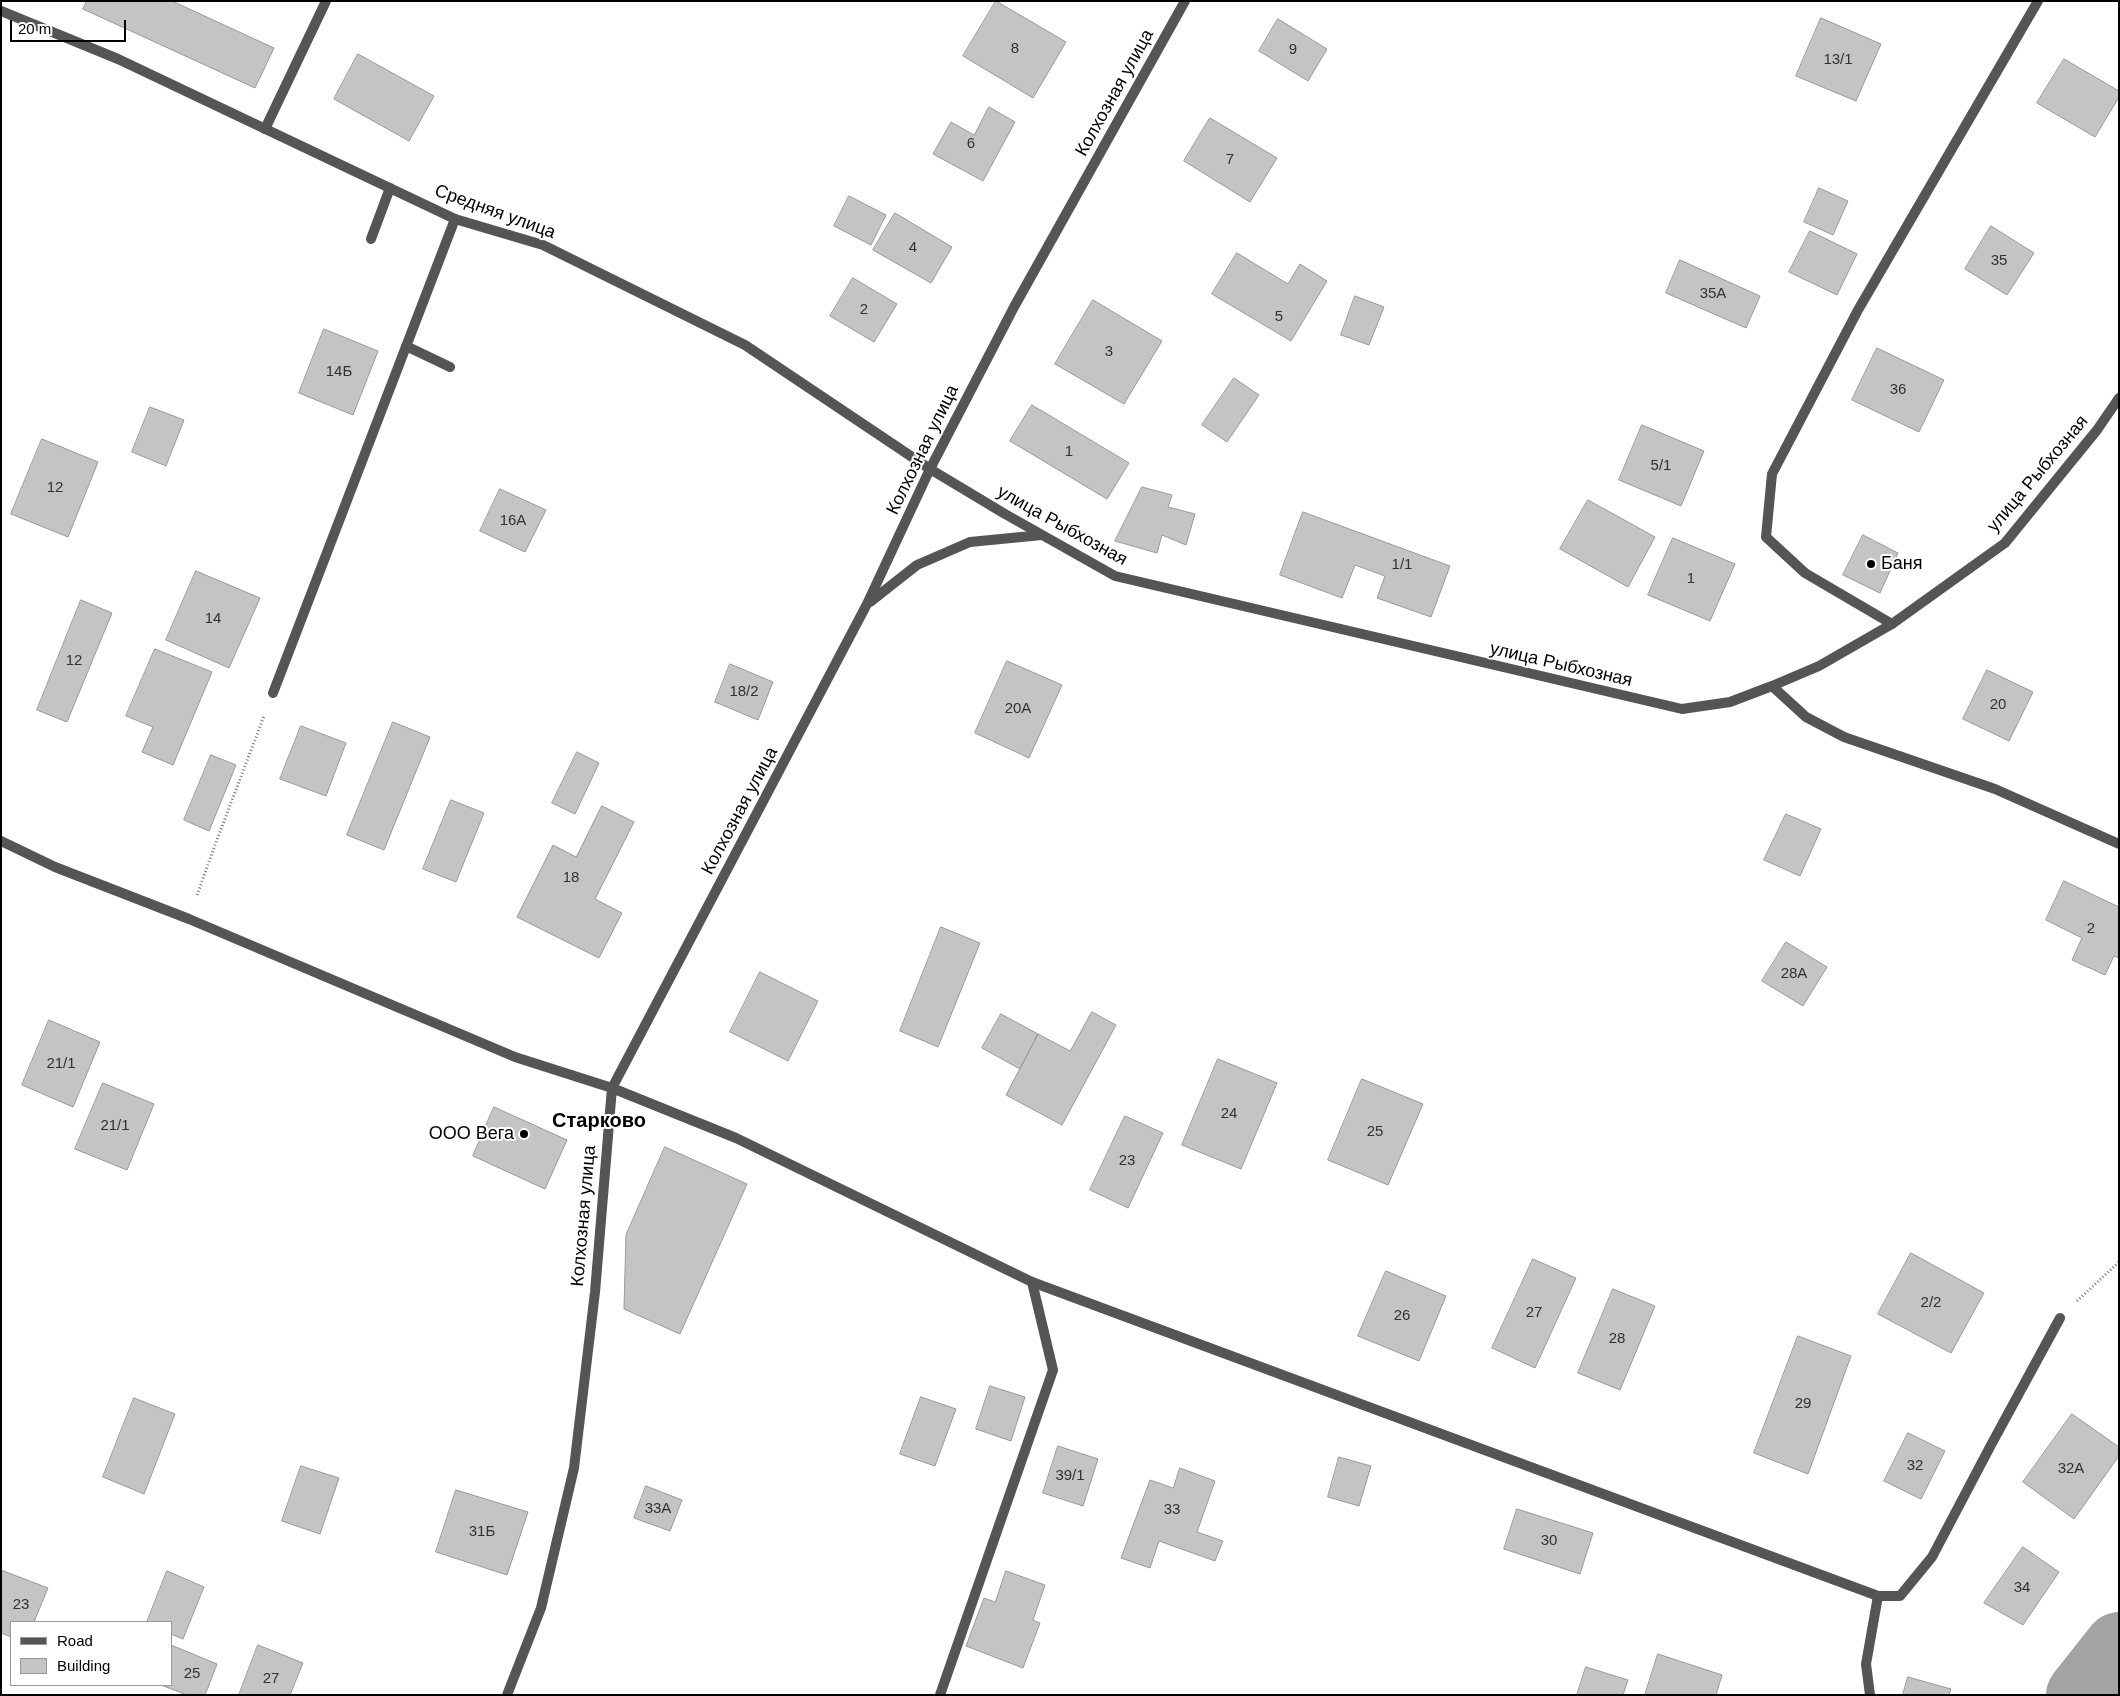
<!DOCTYPE html>
<meta charset="utf-8">
<style>
body{margin:0}
#map{position:relative;width:2120px;height:1696px;overflow:hidden;background:#fff;font-family:Helvetica,sans-serif}
canvas{display:block}
.frame{position:absolute;inset:0;border:2px solid #000;pointer-events:none}
.legend{position:absolute;left:10px;top:1621px;width:162px;height:65px;box-sizing:border-box;background:#fff;border:1px solid #999;margin:0;padding:6px 9px;list-style:none;font-size:15px;color:#000}
.legend li{display:flex;align-items:center;gap:10px;height:25px}
.legend b{width:25px;border:1px solid #999}
.scale{position:absolute;left:10px;top:20px;width:116px;height:22px;box-sizing:border-box;border:2px solid #000;border-top:0;padding-left:6px;font-size:15px;line-height:18px;white-space:nowrap;color:#000;-webkit-text-stroke:4px #fff;paint-order:stroke}
</style>
<div id="map">
<canvas width="2120" height="1696"></canvas>
<div class="frame"></div>
<ul class="legend">
<li><b style="height:6px;background:#555"></b>Road</li>
<li><b style="height:14px;background:#c4c4c4"></b>Building</li>
</ul>
<div class="scale">20 m</div>
</div>
<script>
const ctx = document.querySelector('canvas').getContext('2d');
ctx.lineJoin = 'round';
function strokePath(path, color, width, dash) { ctx.strokeStyle = color; ctx.lineWidth = width; ctx.lineCap = dash ? 'butt' : 'round'; ctx.setLineDash(dash || []); ctx.stroke(path); }
function fill(path, color) { ctx.fillStyle = color; ctx.fill(path, 'evenodd'); }
function drawText(font, color, halo, rows, align = 'center') {
  ctx.font = font + ' Helvetica,sans-serif'; ctx.lineWidth = 4; ctx.setLineDash([]); ctx.textBaseline = 'middle'; ctx.strokeStyle = halo; ctx.fillStyle = color; for (const [text, x, y, turn = 0] of rows) {
    ctx.save(); ctx.translate(x, y); ctx.rotate((+turn || 0) * Math.PI / 180); ctx.textAlign = isNaN(turn) ? turn : align; if (halo) ctx.strokeText(text, 0, 0); ctx.fillText(text, 0, 0); ctx.restore();
  }
}
const river = new Path2D(`
 M2081 1695 2119 1647`);
const building = new Path2D(`
 M87 1H172L274 48 255 88 83 9Z
 M996 1 1066 42 1033 98 963 56Z
 M1821 18 1881 44 1856 101 1796 76Z
 M1278 19 1327 49 1308 81 1259 51Z
 M358 54 434 96 409 141 334 99Z
 M2064 59 2119 91V97L2095 137 2037 103Z
 M989 107 1015 122 983 181 933 154 951 122 974 135Z
 M1210 118 1277 158 1250 202 1184 161Z
 M1819 188 1848 201 1833 235 1804 222Z
 M849 196 886 215 871 245 834 226Z
 M895 213 952 247 931 283 873 250Z
 M1991 226 2034 253 2007 295 1965 269Z
 M1810 231 1857 254 1837 295 1789 272Z
 M1237 253 1288 284 1300 264 1327 281 1291 341 1212 294Z
 M1680 260 1760 296 1746 328 1666 293Z
 M853 278 897 304 874 342 830 316Z
 M1355 296 1384 307 1369 345 1341 335Z
 M1093 300 1162 341 1124 404 1055 364Z
 M324 329 378 351 353 415 299 393Z
 M1877 348 1944 380 1919 432 1852 400Z
 M1234 378 1259 395 1227 442 1202 425Z
 M1032 405 1129 463 1107 499 1010 441Z
 M150 407 184 420 166 466 132 452Z
 M1642 425 1704 451 1681 506 1619 480Z
 M42 439 98 462 68 537 11 514Z
 M1142 487 1172 495 1168 507 1195 514 1186 545 1162 535 1157 553 1115 541Z
 M500 489 546 510 525 552 480 531Z
 M1588 500 1655 537 1628 587 1560 549Z
 M1303 512 1450 566 1431 617 1377 598 1385 576 1355 565 1342 598 1280 575Z
 M1863 535 1898 553 1880 593 1843 575Z
 M1673 538 1735 564 1710 621 1648 595Z
 M196 571 260 598 229 668 166 640Z
 M81 600 112 613 67 722 37 710Z
 M155 649 212 672 173 765 142 752 153 727 126 716Z
 M1007 661 1062 685 1029 758 975 733Z
 M730 664 773 682 758 720 715 702Z
 M1987 670 2033 692 2009 741 1963 719Z
 M393 722 430 737 384 850 347 835Z
 M301 726 346 743 326 796 280 779Z
 M577 752 599 763 575 814 552 803Z
 M211 755 236 765 209 831 184 820Z
 M451 800 484 813 456 882 423 869Z
 M602 806 634 822 595 899 622 913 599 958 517 917 553 845 576 857Z
 M1786 814 1821 829 1800 876 1764 860Z
 M2064 881 2119 907V958L2114 956 2105 975 2072 960 2082 938 2046 920Z
 M941 927 980 943 938 1047 900 1031Z
 M1786 942 1827 967 1803 1006 1762 981Z
 M760 972 818 1001 788 1061 730 1032Z
 M1092 1012 1116 1025 1062 1125 1006 1095 1038 1034 1070 1051Z
 M1001 1014 1038 1034 1020 1069 982 1048Z
 M49 1020 100 1042 73 1107 22 1085Z
 M1218 1059 1277 1083 1241 1169 1182 1145Z
 M1362 1079 1423 1104 1388 1185 1328 1160Z
 M103 1083 154 1104 127 1170 75 1149Z
 M494 1107 567 1140 545 1189 473 1156Z
 M1125 1116 1163 1133 1128 1208 1090 1190Z
 M665 1147 747 1184 680 1334 624 1309 626 1235Z
 M1911 1253 1984 1293 1951 1353 1878 1314Z
 M1533 1259 1576 1278 1535 1368 1492 1348Z
 M1386 1271 1446 1296 1419 1361 1358 1336Z
 M1613 1289 1655 1306 1620 1390 1578 1373Z
 M1798 1336 1851 1356 1808 1474 1754 1453Z
 M990 1386 1025 1397 1011 1441 976 1429Z
 M921 1397 956 1409 935 1466 900 1454Z
 M134 1398 175 1414 144 1494 103 1477Z
 M2072 1414 2119 1447V1456L2074 1519 2023 1482Z
 M1908 1433 1945 1451 1921 1499 1884 1481Z
 M1058 1446 1098 1459 1083 1506 1043 1493Z
 M1339 1457 1371 1466 1359 1506 1328 1497Z
 M301 1466 339 1478 320 1534 282 1521Z
 M1180 1468 1215 1481 1197 1532 1223 1541 1215 1561 1159 1541 1150 1568 1121 1558 1150 1480 1173 1488Z
 M646 1486 682 1500 670 1531 634 1518Z
 M456 1490 528 1512 507 1575 436 1552Z
 M1517 1509 1593 1533 1580 1574 1504 1549Z
 M2023 1547 2059 1572 2023 1625 1984 1603Z
 M1 1570 48 1588 34 1622H11V1637L1 1633Z
 M167 1571 204 1587 183 1639 171 1634V1622H147Z
 M1006 1571 1045 1585 1033 1620 1040 1623 1023 1668 966 1646 984 1598 995 1602Z
 M171 1645 217 1664 205 1695H187L161 1685H171Z
 M258 1645 303 1663 290 1695H239Z
 M1658 1654 1722 1675 1716 1695H1645Z
 M1586 1667 1628 1680 1623 1695H1577Z
 M1908 1677 1951 1689 1949 1695H1903Z`);
const path = new Path2D(`
 M197 895 215 845 264 716
 M2077 1301 2119 1262`);
const lane = new Path2D(`
 M265 129 326 1
 M371 239 390 188
 M406 346 450 367
 M1892 624 1805 573 1766 537 1772 474 1858 310 2038 1
 M273 693 455 219
 M940 1695 1053 1370 1032 1282
 M1870 1695 1866 1664 1878 1596H1900L1932 1557 1991 1445 2060 1318`);
const street = new Path2D(`
 M1 11 118 59 455 219 543 245 745 345 930 469 1005 514 1115 576 1682 709 1730 702 1772 686 1819 666 1892 624 2005 543 2097 430 2119 398
 M870 602 917 565 970 542 1042 535
 M1772 686 1806 717 1844 737 1995 789 2119 844
 M1 841 55 867 189 919 515 1057 612 1088 736 1138 1032 1282 1878 1596
 M507 1695 541 1608 574 1468 595 1292 612 1088 867 604 930 469 1014 307 1185 1`);
const markers = [
 [1871,564,5,"#000"],
 [524,1134,5,"#000"]
];
const numberNames = [
 ["8",1015,49],
 ["9",1293,50],
 ["13/1",1838,60],
 ["6",971,144],
 ["7",1230,160],
 ["4",913,248],
 ["35",1999,261],
 ["35А",1713,294],
 ["2",864,310],
 ["5",1279,317],
 ["3",1109,352],
 ["14Б",339,372],
 ["36",1898,390],
 ["1",1069,452],
 ["5/1",1661,466],
 ["12",55,488],
 ["16А",513,521],
 ["1/1",1402,565],
 ["1",1691,579],
 ["14",213,619],
 ["12",74,661],
 ["18/2",744,692],
 ["20",1998,705],
 ["20А",1018,709],
 ["18",571,878],
 ["2",2091,929],
 ["28А",1794,974],
 ["21/1",61,1064],
 ["24",1229,1114],
 ["21/1",115,1126],
 ["25",1375,1132],
 ["23",1127,1161],
 ["2/2",1931,1303],
 ["27",1534,1313],
 ["26",1402,1316],
 ["28",1617,1339],
 ["29",1803,1404],
 ["32",1915,1466],
 ["32А",2071,1469],
 ["39/1",1070,1476],
 ["33А",658,1509],
 ["33",1172,1510],
 ["31Б",482,1532],
 ["30",1549,1541],
 ["34",2022,1588],
 ["23",21,1605],
 ["25",192,1674],
 ["27",271,1679]
];
const streetNames = [
 ["Колхозная улица",1115,93,-61],
 ["Средняя улица",495,212,20],
 ["Колхозная улица",923,450,-64],
 ["улица Рыбхозная",2038,474,-50],
 ["улица Рыбхозная",1062,526,29],
 ["улица Рыбхозная",1561,665,13],
 ["Колхозная улица",740,811,-62],
 ["Колхозная улица",584,1216,-85]
];
const poiNames = [
 ["Баня",1881,564],
 ["ООО Вега",514,1134,"right"]
];
const quarterNames = [
 ["Старково",599,1121]
];
strokePath(river, '#a3a3a3', 70);
fill(building, '#c4c4c4');
strokePath(building, '#999', 1);
strokePath(path, '#777', 3, [1, 2.5]);
strokePath(lane, '#555', 10);
strokePath(street, '#555', 10);
for (const [x, y, r, color] of markers) { const dot = new Path2D(); dot.arc(x, y, r, 0, 2 * Math.PI); ctx.fillStyle = color; ctx.fill(dot); strokePath(dot, '#fff', 2); }
drawText('15px', '#313131', null, numberNames);
drawText('18px', '#000', '#fff', streetNames);
drawText('18px', '#000', '#fff', poiNames, 'left');
drawText('bold 20px', '#000', '#fff', quarterNames);
</script>
